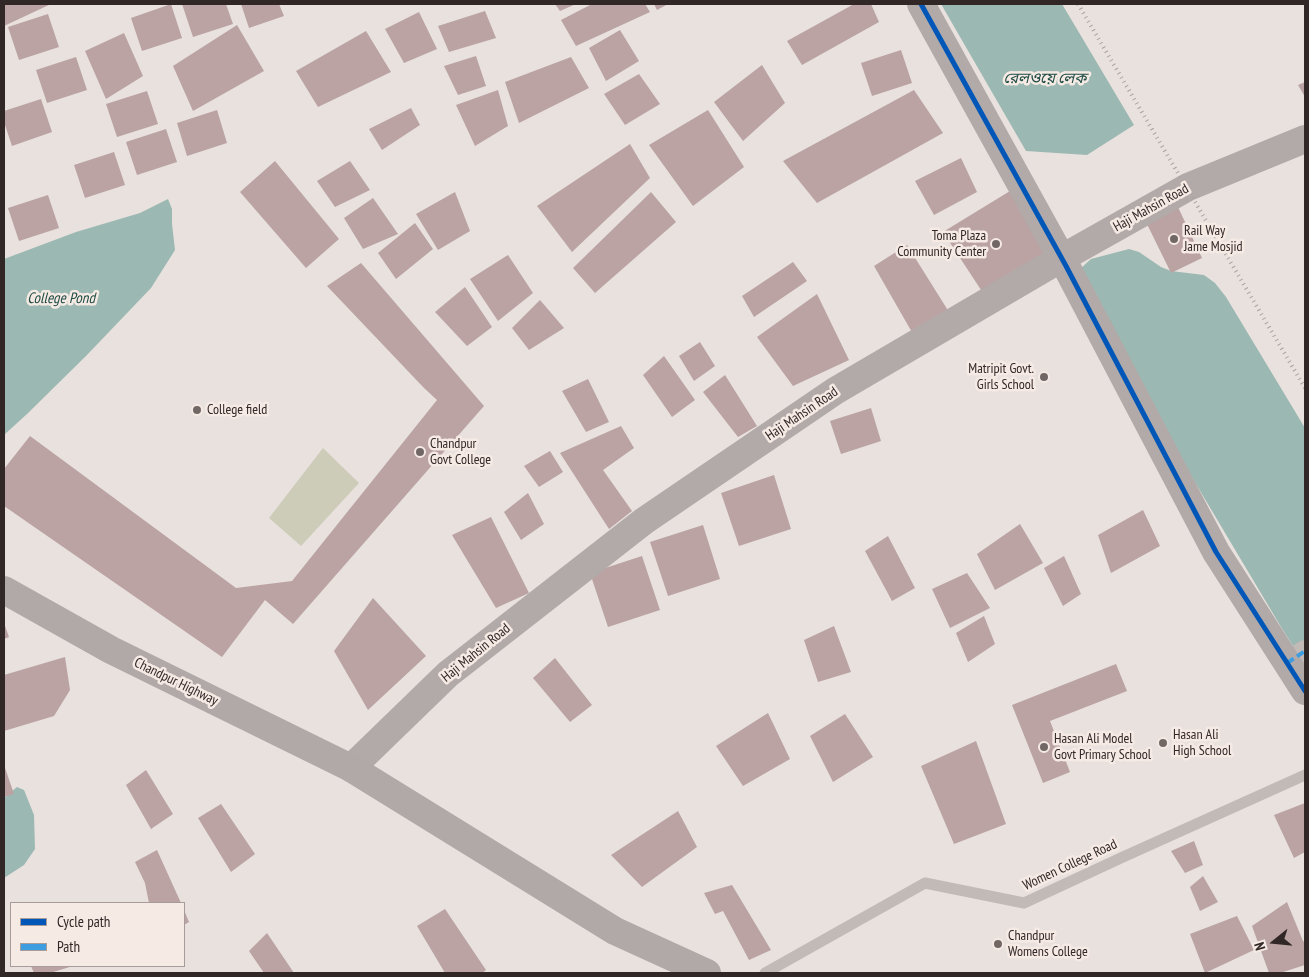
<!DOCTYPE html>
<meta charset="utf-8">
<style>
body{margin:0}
#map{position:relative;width:1309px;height:977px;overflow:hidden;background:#e8e1de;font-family:"PT Sans Narrow",sans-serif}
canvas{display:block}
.frame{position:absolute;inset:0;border:5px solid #312726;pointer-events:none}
.legend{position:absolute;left:10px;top:902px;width:175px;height:65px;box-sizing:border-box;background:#f6eae5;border:1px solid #a79c99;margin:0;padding:6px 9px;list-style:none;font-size:15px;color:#312726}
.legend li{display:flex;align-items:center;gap:10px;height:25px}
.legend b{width:25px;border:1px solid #a79c99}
.north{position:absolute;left:1249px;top:917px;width:50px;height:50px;-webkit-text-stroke:4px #f6eae5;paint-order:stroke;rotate:253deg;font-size:14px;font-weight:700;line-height:20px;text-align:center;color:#312726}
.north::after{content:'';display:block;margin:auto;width:18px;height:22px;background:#312726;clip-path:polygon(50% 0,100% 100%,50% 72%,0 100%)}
</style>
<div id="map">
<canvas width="1309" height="977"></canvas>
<div class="frame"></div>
<ul class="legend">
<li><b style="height:6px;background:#0057b8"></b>Cycle path</li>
<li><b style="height:6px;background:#3e9ce0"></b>Path</li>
</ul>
<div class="north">N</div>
</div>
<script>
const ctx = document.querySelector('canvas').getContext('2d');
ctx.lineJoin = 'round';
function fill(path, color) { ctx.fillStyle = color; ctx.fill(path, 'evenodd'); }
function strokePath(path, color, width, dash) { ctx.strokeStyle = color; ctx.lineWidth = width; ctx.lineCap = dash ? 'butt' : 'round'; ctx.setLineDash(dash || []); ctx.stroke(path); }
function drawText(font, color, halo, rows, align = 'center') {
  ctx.font = font + ' "PT Sans Narrow","Noto Sans Bengali",sans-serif'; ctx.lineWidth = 5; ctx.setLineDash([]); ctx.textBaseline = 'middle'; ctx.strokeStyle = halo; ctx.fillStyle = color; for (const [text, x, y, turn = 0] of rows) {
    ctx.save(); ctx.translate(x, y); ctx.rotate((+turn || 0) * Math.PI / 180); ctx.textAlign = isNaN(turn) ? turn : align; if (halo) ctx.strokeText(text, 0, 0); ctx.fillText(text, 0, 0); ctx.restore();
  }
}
const green = new Path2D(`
 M323 448 359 483 301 546 269 518Z`);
const water = new Path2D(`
 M941 4H1062L1134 125 1087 155 1026 151Z
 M168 199 172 209V224L175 250 151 288 86 356 27 414 4 435V259L76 232 140 213Z
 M1129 249 1139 252 1161 267 1171 271 1204 275 1215 283 1226 297 1305 428V665L1281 627 1083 294 1080 269 1091 259Z
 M17 787 24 790 34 815 35 849 24 865 4 878V798Z`);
const building = new Path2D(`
 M4 4H51L4 26Z
 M171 4 182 38 142 51 131 18Z
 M182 4H226L233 24 193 37Z
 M241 4H279L284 16 249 28Z
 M555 4H576L560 11Z
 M592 4H645L650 12 576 46 561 20Z
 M654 4H668L657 10Z
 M854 4H871L879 22 802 65 787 41Z
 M485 11 496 38 449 52 438 26Z
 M419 12 437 49 404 63 385 29Z
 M48 14 59 47 19 60 8 27Z
 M237 25 264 71 193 111 173 66Z
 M620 30 639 61 606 81 589 48Z
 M366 31 391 72 318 107 296 71Z
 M124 33 143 76 106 99 85 51Z
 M901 50 912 83 872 96 861 63Z
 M476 56 486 86 458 95 444 66Z
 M76 57 87 90 47 103 36 70Z
 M571 57 589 88 519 123 505 82Z
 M762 65 785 103 743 141 714 102Z
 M639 74 660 104 625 125 604 94Z
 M1305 82V97L1298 85Z
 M498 90 508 126 475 146 456 105Z
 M914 90 943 133 817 203 783 161Z
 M147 91 158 124 117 137 106 104Z
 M41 99 52 132 12 146 4 122V111Z
 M411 108 420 125 382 150 369 129Z
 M217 110 227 143 187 156 177 123Z
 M708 110 744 167 693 206 649 145Z
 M166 129 177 162 137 175 126 142Z
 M630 144 650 178 572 252 537 206Z
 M114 152 125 185 85 198 74 165Z
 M961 158 977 192 934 215 915 181Z
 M275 161 339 239 306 268 240 192Z
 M350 161 370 190 335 207 317 181Z
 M1010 191 1048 255 985 296 943 232Z
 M455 192 470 231 438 250 416 214Z
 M651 192 676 222 595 293 573 268Z
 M48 195 59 228 19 241 8 208Z
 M373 198 398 234 363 249 344 218Z
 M1177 205 1202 258 1171 273 1145 220Z
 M415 223 433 249 396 279 378 253Z
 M907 245 949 312 913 334 874 266Z
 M508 255 533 293 498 321 470 279Z
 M793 262 807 281 754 317 742 296Z
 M361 263 484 406 293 624 265 600 222 657 4 506V469L30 436 236 588 292 581 437 400 424 388 327 286Z
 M465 287 492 327 467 346 435 312Z
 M817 294 849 360 793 386 757 337Z
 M540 300 564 328 529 350 512 328Z
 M700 342 715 366 694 381 679 356Z
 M664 356 695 400 672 417 643 375Z
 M725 375 757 426 738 437 703 392Z
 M588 379 609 422 586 432 562 391Z
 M871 408 881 441 841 454 830 421Z
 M621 426 634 448 603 470 632 511 609 529 560 453Z
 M550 451 563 472 539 487 524 466Z
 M774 475 791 529 739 546 721 493Z
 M528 493 544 524 521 540 504 512Z
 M1143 510 1160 546 1111 573 1098 535Z
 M491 517 529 593 496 608 452 535Z
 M1020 524 1043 563 995 590 977 554Z
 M703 525 720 579 668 596 650 542Z
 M888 536 915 588 892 601 865 551Z
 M642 556 660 610 608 627 590 573Z
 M1064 556 1081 594 1063 606 1044 568Z
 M967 573 990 608 950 628 932 589Z
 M373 598 426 656 368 710 334 651Z
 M984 616 995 644 968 662 956 633Z
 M4 623 9 637 4 639Z
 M834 626 851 672 818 682 804 640Z
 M65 657 70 690 54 716 4 731V675Z
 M555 658 592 705 570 722 533 678Z
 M1116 664 1127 691 1050 721 1070 772 1043 783 1012 705Z
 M768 713 790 759 743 786 716 746Z
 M845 714 873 757 833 782 810 736Z
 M976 741 1006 824 954 844 921 766Z
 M4 765 14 794 4 797Z
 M146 770 173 814 151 829 126 785Z
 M1305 803V852L1294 858 1274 815Z
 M221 804 255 854 231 872 198 818Z
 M678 811 697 847 642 887 611 855Z
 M1194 841 1203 865 1185 873 1171 851Z
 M157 850 181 903H149L145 883 135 862Z
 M1203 876 1218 902 1200 911 1190 887Z
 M732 885 771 950 749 960 723 911 715 914 704 893Z
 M1287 902 1303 941 1305 942V965L1280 973H1269L1252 926Z
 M445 909 486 970 482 973H445L417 926Z
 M184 910 189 922 184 925Z
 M1237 916 1254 950 1205 973 1190 934Z
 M267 933 294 973H264L249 951Z
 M31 966H73L50 973H34Z`);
const lane = new Path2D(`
 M765 973 925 883 1024 903 1123 857 1305 775`);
const street = new Path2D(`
 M1287 663 1305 651`);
const secondary = new Path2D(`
 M921 4 1066 266 1216 552 1305 691
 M351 768 448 674 644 521 835 391 1062 258 1188 187 1305 139`);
const primary = new Path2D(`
 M4 590 111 650 351 768 615 931 707 973`);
const rail = new Path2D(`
 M1078 4 1305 388`);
const quiet = new Path2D(`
 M1287 663 1305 651`);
const cycleway = new Path2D(`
 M921 4 1066 266 1216 552 1305 691`);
const markers = [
 [1174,239,5,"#716866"],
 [996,244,5,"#716866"],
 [1044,377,5,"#716866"],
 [197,410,5,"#716866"],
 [420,452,5,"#716866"],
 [1163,743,5,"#716866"],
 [1044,747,5,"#716866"],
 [998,944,5,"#716866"]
];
const streetNames = [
 ["Haji Mahsin Road",1151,208,-29],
 ["Haji Mahsin Road",802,414,-34],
 ["Haji Mahsin Road",476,653,-39],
 ["Chandpur Highway",176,682,26],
 ["Women College Road",1070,865,-25]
];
const poiNames = [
 ["Rail Way",1184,231],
 ["Jame Mosjid",1184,247],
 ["Toma Plaza",986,236,"right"],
 ["Community Center",986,252,"right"],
 ["Matripit Govt.",1034,369,"right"],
 ["Girls School",1034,385,"right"],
 ["College field",207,410],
 ["Chandpur",430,444],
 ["Govt College",430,460],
 ["Hasan Ali",1173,735],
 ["High School",1173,751],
 ["Hasan Ali Model",1054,739],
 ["Govt Primary School",1054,755],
 ["Chandpur",1008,936],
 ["Womens College",1008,952]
];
const waterNames = [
 ["রেলওয়ে লেক",1045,79],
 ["College Pond",61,299]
];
fill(green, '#cdccb9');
fill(water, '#9cb8b2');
fill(building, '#baa3a2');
strokePath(lane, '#c2bab7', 11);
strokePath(street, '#c2bab7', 22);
strokePath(secondary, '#b2aaa8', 28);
strokePath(primary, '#b0a9a7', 28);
strokePath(rail, '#a9a3a1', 4, [1, 4]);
strokePath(quiet, '#3e9ce0', 4, [8, 4]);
strokePath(cycleway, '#0057b8', 5);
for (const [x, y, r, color] of markers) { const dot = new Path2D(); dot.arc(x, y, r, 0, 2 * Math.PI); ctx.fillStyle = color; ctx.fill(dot); strokePath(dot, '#f6eae5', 2); }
drawText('14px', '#312726', '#f6eae5', streetNames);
drawText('14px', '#312726', '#f6eae5', poiNames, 'left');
drawText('italic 15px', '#214d46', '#f6eae5', waterNames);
</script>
